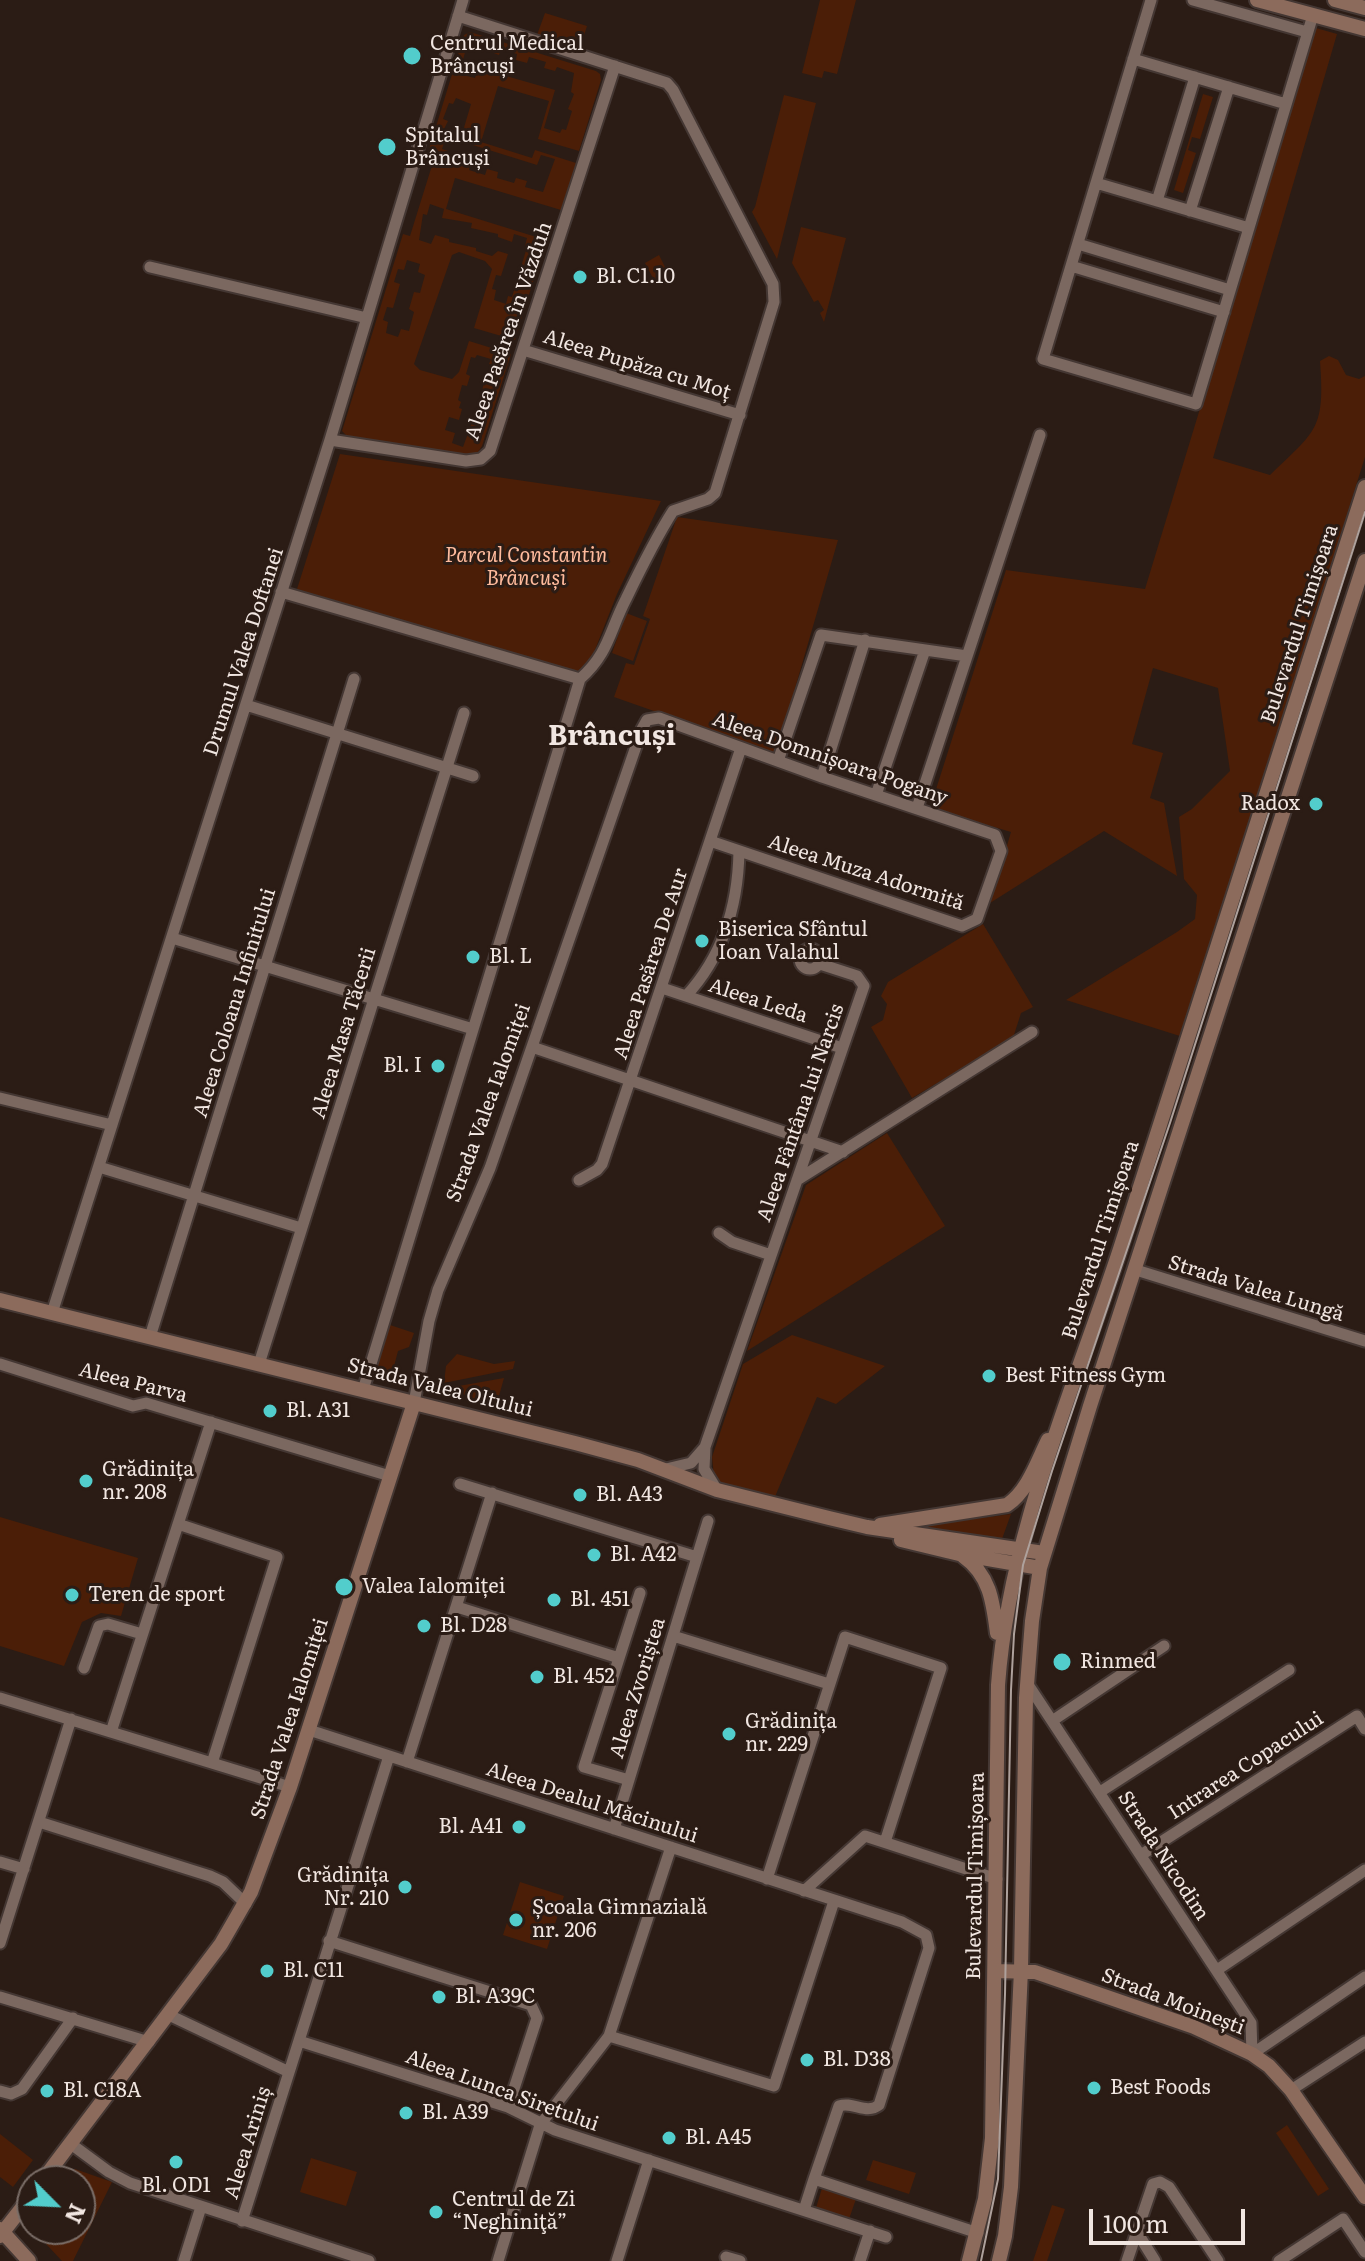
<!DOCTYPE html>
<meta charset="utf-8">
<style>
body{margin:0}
#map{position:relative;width:1365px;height:2261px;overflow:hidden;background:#2b1c15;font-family:Literata,serif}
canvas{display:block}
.north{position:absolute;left:16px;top:2165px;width:80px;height:80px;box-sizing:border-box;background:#2b1c15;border:2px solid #7a6d67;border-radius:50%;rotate:114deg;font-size:22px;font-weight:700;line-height:32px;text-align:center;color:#f1e6e1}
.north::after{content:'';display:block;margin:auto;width:28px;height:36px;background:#52cdcc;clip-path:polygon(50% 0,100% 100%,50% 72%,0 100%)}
.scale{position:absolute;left:1089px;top:2209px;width:156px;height:36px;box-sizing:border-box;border:4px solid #f1e6e1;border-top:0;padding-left:10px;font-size:24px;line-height:28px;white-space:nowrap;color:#f1e6e1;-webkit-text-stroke:6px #2b1c15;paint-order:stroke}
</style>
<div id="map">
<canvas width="1365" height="2261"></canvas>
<div class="north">N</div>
<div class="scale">100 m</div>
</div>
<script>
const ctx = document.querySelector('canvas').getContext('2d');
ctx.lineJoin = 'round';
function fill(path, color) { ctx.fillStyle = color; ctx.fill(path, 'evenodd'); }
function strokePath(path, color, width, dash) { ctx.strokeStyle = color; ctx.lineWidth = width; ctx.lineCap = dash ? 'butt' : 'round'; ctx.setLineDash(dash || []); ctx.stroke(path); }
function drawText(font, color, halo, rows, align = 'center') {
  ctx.font = font + ' Literata,serif'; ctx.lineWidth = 6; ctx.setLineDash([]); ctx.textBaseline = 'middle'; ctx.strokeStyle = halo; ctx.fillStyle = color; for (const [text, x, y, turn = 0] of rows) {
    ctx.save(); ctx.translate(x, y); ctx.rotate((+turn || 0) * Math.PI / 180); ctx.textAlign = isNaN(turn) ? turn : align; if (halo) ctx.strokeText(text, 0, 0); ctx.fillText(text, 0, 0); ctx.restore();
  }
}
const green = new Path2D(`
 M820 0H856L837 74 824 71 822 78 802 73Z
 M545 13 587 26 580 48 537 35Z
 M1316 28 1337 34 1213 458 1270 475C1317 430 1325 429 1320 361L1329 356 1338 360 1346 375 1359 379 1365 376V457L1183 1037 1066 1000 1177 932 1195 919 1197 895 1184 879 1179 817 1192 809 1230 771 1218 688 1153 668 1132 744 1163 753 1150 798 1164 803 1177 876 1104 831 990 903 1011 832 930 808 1006 570 1145 589Z
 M470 32 596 71 600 74 601 80 579 151 538 139 549 101 498 86 481 142 532 158 535 150 576 163 561 210 455 178 446 209 546 240 515 340 474 328 492 269 485 261 459 252 452 255 414 364 420 370 452 379 459 372 469 341 511 354 482 446 478 452 470 456 349 438 342 431 403 234 410 236 434 159 427 156 464 35ZM474 42 492 47 491 52 499 55 501 49 517 54 516 60 527 63 529 57 546 62 544 68 555 71 557 67 574 73 571 92 574 94 568 109 572 111 566 130 562 129 560 133 544 128 555 90 478 68 475 78 459 74 466 49 471 50ZM456 98 471 104 460 141 537 165 541 155 555 159 543 192 525 187 527 181 516 178 514 183 497 178 498 172 487 169 485 175 469 170 470 163 462 160 459 167 445 163 448 151 442 149 446 137 441 135 448 121 443 119 449 103 453 104ZM430 204 444 209 442 218 472 223 471 228 498 234V237L512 242 514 234 527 238 525 246 527 247 512 297 508 296 506 304 494 300 496 290 492 289 496 275 501 276 508 254 498 251 492 256 476 251V248L449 242V239L435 235 431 244 419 240 423 214 427 215ZM407 260 420 264 418 272 425 275 420 293 414 292 409 309 414 312 409 331 401 329 398 337 386 333 388 322 383 320 387 307 393 308 400 284 394 282 398 269 404 270ZM477 355 491 359 489 364 492 365 487 382 484 381 479 409H477L463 447 452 443 455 433 445 430 449 417 459 420 462 409 459 408 461 402 458 400 462 385 467 386 470 376 466 374 471 357 475 358Z
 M1203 94 1213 97 1200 139 1192 137 1188 150 1196 153 1183 193 1174 190Z
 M784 95 816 103 777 259 752 212 755 207Z
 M801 227 846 238 824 322 820 313 824 310 818 300 814 302 792 263Z
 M659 255 668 273 654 280 645 263Z
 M340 454 661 501 617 594 589 665 579 674 297 589Z
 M677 517 838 540 776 754 614 697 626 663 634 665 650 619 643 616Z
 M626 613 647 621 633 661 612 653Z
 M983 924 1033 1007 1021 1013 1013 1038 912 1098 871 1027 883 1020 887 1004 881 996 888 982Z
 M887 1133 945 1226 747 1351 806 1185Z
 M390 1325 414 1333 409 1347 398 1351 392 1374 387 1378 375 1374Z
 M792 1335 885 1366 836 1404 817 1397 774 1499 722 1485 714 1476 712 1457 743 1364Z
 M457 1354 494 1364 515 1361 513 1369 444 1383 446 1366Z
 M504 1378 497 1403 469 1398 453 1387Z
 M1011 1514 1002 1539 923 1528V1526Z
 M0 1517 138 1558 121 1616 101 1613 82 1622 64 1666 0 1646Z
 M520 1882 564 1896 547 1949 503 1935Z
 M1287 2125 1329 2189 1318 2196 1276 2133Z
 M0 2134 33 2160 13 2187 0 2177Z
 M311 2158 357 2172 346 2206 300 2192Z
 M873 2160 916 2173 909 2194 866 2180Z
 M75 2169 112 2182 73 2261H62L47 2245 39 2229H80V2181H62L65 2175Z
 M822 2188 856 2199 849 2219 816 2208Z
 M1052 2205 1065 2209 1047 2261H1033Z`);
const street = new Path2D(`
 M1151 0 1043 359 1196 404 1313 15
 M1193 0 1307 32
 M1133 59 1286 104
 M1096 183 1249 228
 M1157 201 1195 77
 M1190 211 1229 87
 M1078 244 1230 290
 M1071 266 1224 312
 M150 267 367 318
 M523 350 740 415
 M330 440 466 461 481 459 490 451 615 66
 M281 592 580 679
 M246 705 473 776
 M778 761 821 635 967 656
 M822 777 865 640
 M876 795 925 650
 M917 808 1040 435
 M172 938 473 1029
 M800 959a10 10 0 1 1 20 0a10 10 0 1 1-20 0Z
 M662 988 842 1048
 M686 996C724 955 738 905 739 851
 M532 1047 843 1152
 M0 1098 112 1125
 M99 1167 301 1228
 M579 1180 597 1170 602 1164 741 748
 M797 1180 1032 1032
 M719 1233 732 1242 771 1255
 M1136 1270 1365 1341
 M52 1313 330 440 463 0
 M150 1337 354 679
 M0 1364 133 1406 146 1403 390 1476
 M259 1364 464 713
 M363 1390 580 679C609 653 609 632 626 599 640 570 655 539 673 511L708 499 715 493 774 302 773 284 673 90 667 83 458 16
 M414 1403 429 1321 438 1290 490 1168 642 729 647 720 659 718 822 777 995 835 1001 851 977 919 962 926 710 841
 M666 1469 691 1463 705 1447
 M460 1484 697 1557
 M717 1490 704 1469 705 1447 864 986 857 976 820 964
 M178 1524 277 1557 212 1763
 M457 1607 619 1658
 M673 1636 829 1684
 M84 1668 99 1626 108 1624 142 1634
 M1027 1683 1251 2023 1252 2054
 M0 1698 290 1787
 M1052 1721 1164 1646
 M309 1730 902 1922 926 1935 929 1948 879 2105C866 2115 853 2101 839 2106L814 2179
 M111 1732 211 1422
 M407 1762 492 1493
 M629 1780 584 1767 640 1593
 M1100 1792 1289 1670
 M39 1822 210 1876 223 1882 246 1904
 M614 1829 708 1521
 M1141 1855 1357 1716 1365 1729
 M0 1862 24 1869
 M767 1879 845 1637 941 1668 885 1842
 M804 1891 865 1836 997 1879
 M329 1941 531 2005 537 2018 508 2107
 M0 1943 71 1719
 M1217 1970 1365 1870
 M0 1997 149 2042
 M169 2015 289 2072
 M609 2036 774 2086 834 1901
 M299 2041 508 2107 555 2130 886 2237
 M1252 2054 1365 1977
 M1291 2090 1365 2042
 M0 2091 11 2094 22 2089 73 2018
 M71 2144 109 2172 130 2183 369 2261
 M804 2210 814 2179 978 2233
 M242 2221 389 1756
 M1137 2232 1155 2261
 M726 2257 740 2261
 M184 2261 201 2207
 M498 2261 540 2125 609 2036 671 1847
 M617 2261 649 2160
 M860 2261 870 2231
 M1127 2261 1153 2184 1160 2182 1169 2187 1218 2261
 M1279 2261 1343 2219 1365 2252`);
const secondary = new Path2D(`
 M1257 0 1365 29
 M1335 0 1365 8
 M0 1300 575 1443 638 1460 717 1490 829 1518 867 1527 1044 1553
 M880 1525 1007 1505C1028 1491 1037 1462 1048 1440
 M901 1540 959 1554 1040 1568
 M963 1556C990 1575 993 1602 997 1633
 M995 1971 1035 1972 1194 2027 1252 2054 1269 2066 1291 2090 1365 2197
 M42 2181 221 1944 251 1892 290 1787 414 1403
 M0 2229 29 2261
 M0 2236 32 2195
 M969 2261 985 2199 992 2138 998 1685C1009 1534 1073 1392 1120 1249 1202 996 1283 741 1365 487
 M999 2261 1005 2236 1011 2187 1021 1970 1026 1698 1032 1621 1040 1568 1090 1406 1365 561`);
const tram = new Path2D(`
 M981 2261 998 2179 1005 1994 1011 1690 1014 1634 1023 1565 1052 1471 1170 1123 1365 512`);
const markers = [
 [412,56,10,"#52cdcc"],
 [387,147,10,"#52cdcc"],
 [580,277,8,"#52cdcc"],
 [1316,804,8,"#52cdcc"],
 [702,941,8,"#52cdcc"],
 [473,957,8,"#52cdcc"],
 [438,1066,8,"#52cdcc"],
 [989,1376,8,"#52cdcc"],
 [270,1411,8,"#52cdcc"],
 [86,1481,8,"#52cdcc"],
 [580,1495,8,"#52cdcc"],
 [594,1555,8,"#52cdcc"],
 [344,1587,10,"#52cdcc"],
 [72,1595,8,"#52cdcc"],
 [554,1600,8,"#52cdcc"],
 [424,1626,8,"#52cdcc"],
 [1062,1662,10,"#52cdcc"],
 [537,1677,8,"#52cdcc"],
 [729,1734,8,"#52cdcc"],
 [519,1827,8,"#52cdcc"],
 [405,1887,8,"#52cdcc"],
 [516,1920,8,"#52cdcc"],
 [267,1971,8,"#52cdcc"],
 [439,1997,8,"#52cdcc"],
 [807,2060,8,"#52cdcc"],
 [1094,2088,8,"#52cdcc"],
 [47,2091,8,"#52cdcc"],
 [406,2113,8,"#52cdcc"],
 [669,2138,8,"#52cdcc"],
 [176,2162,8,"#52cdcc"],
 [436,2212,8,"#52cdcc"]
];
const poiNames = [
 ["Centrul Medical",430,44],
 ["Brâncuși",430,67],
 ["Spitalul",405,136],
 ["Brâncuși",405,159],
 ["Bl. C1.10",596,277],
 ["Radox",1300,804,"right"],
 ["Biserica Sfântul",718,930],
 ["Ioan Valahul",718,953],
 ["Bl. L",489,957],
 ["Bl. I",422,1066,"right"],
 ["Best Fitness Gym",1005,1376],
 ["Bl. A31",286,1411],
 ["Grădinița",102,1470],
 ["nr. 208",102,1493],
 ["Bl. A43",596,1495],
 ["Bl. A42",610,1555],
 ["Valea Ialomiței",362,1587],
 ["Teren de sport",88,1595],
 ["Bl. 451",570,1600],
 ["Bl. D28",440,1626],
 ["Rinmed",1080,1662],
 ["Bl. 452",553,1677],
 ["Grădinița",745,1722],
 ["nr. 229",745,1745],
 ["Bl. A41",503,1827,"right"],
 ["Grădinița",389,1876,"right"],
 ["Nr. 210",389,1899,"right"],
 ["Școala Gimnazială",532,1908],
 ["nr. 206",532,1931],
 ["Bl. C11",283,1971],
 ["Bl. A39C",455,1997],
 ["Bl. D38",823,2060],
 ["Best Foods",1110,2088],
 ["Bl. C18A",63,2091],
 ["Bl. A39",422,2113],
 ["Bl. A45",685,2138],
 ["Bl. OD1",176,2186,"center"],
 ["Centrul de Zi",452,2200],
 ["“Neghiniţă”",452,2223]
];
const streetNames = [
 ["Aleea Pasărea în Văzduh",509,331,-71],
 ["Aleea Pupăza cu Moț",637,365,17],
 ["Bulevardul Timișoara",1300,624,-72],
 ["Drumul Valea Doftanei",244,652,-72],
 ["Aleea Domnișoara Pogany",830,759,19],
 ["Aleea Muza Adormită",866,873,18],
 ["Aleea Pasărea De Aur",651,964,-72],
 ["Aleea Leda",758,1001,18],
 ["Aleea Coloana Infinitului",235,1003,-73],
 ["Aleea Masa Tăcerii",344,1033,-73],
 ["Strada Valea Ialomiței",489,1103,-70],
 ["Aleea Fântâna lui Narcis",801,1113,-71],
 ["Bulevardul Timișoara",1101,1240,-72],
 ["Strada Valea Lungă",1256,1289,17],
 ["Aleea Parva",133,1383,14],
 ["Strada Valea Oltului",440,1388,14],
 ["Aleea Zvoriștea",638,1688,-73],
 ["Strada Valea Ialomiței",290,1719,-72],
 ["Intrarea Copacului",1246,1766,-33],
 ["Aleea Dealul Măcinului",592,1803,18],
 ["Strada Nicodim",1163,1856,57],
 ["Bulevardul Timișoara",976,1876,-89],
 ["Strada Moinești",1173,2002,21],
 ["Aleea Lunca Siretului",502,2091,20],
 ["Aleea Ariniș",248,2143,-73]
];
const parkNames = [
 ["Parcul Constantin",526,556],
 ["Brâncuși",526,579]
];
const districtNames = [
 ["Brâncuși",612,737]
];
fill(green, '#4b1e07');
strokePath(street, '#443733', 15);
strokePath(secondary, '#443733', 18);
strokePath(street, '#7b6860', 11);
strokePath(secondary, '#8c6b5c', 14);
strokePath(tram, '#aea19c', 2);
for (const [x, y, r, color] of markers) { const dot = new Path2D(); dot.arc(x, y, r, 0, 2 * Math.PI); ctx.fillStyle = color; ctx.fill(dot); strokePath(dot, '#2b1c15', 3); }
drawText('20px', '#f1e6e1', '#2b1c15', poiNames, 'left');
drawText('20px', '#f1e6e1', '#2b1c15', streetNames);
drawText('italic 20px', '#ffbb9d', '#2b1c15', parkNames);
drawText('bold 28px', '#f1e6e1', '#2b1c15', districtNames);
</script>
